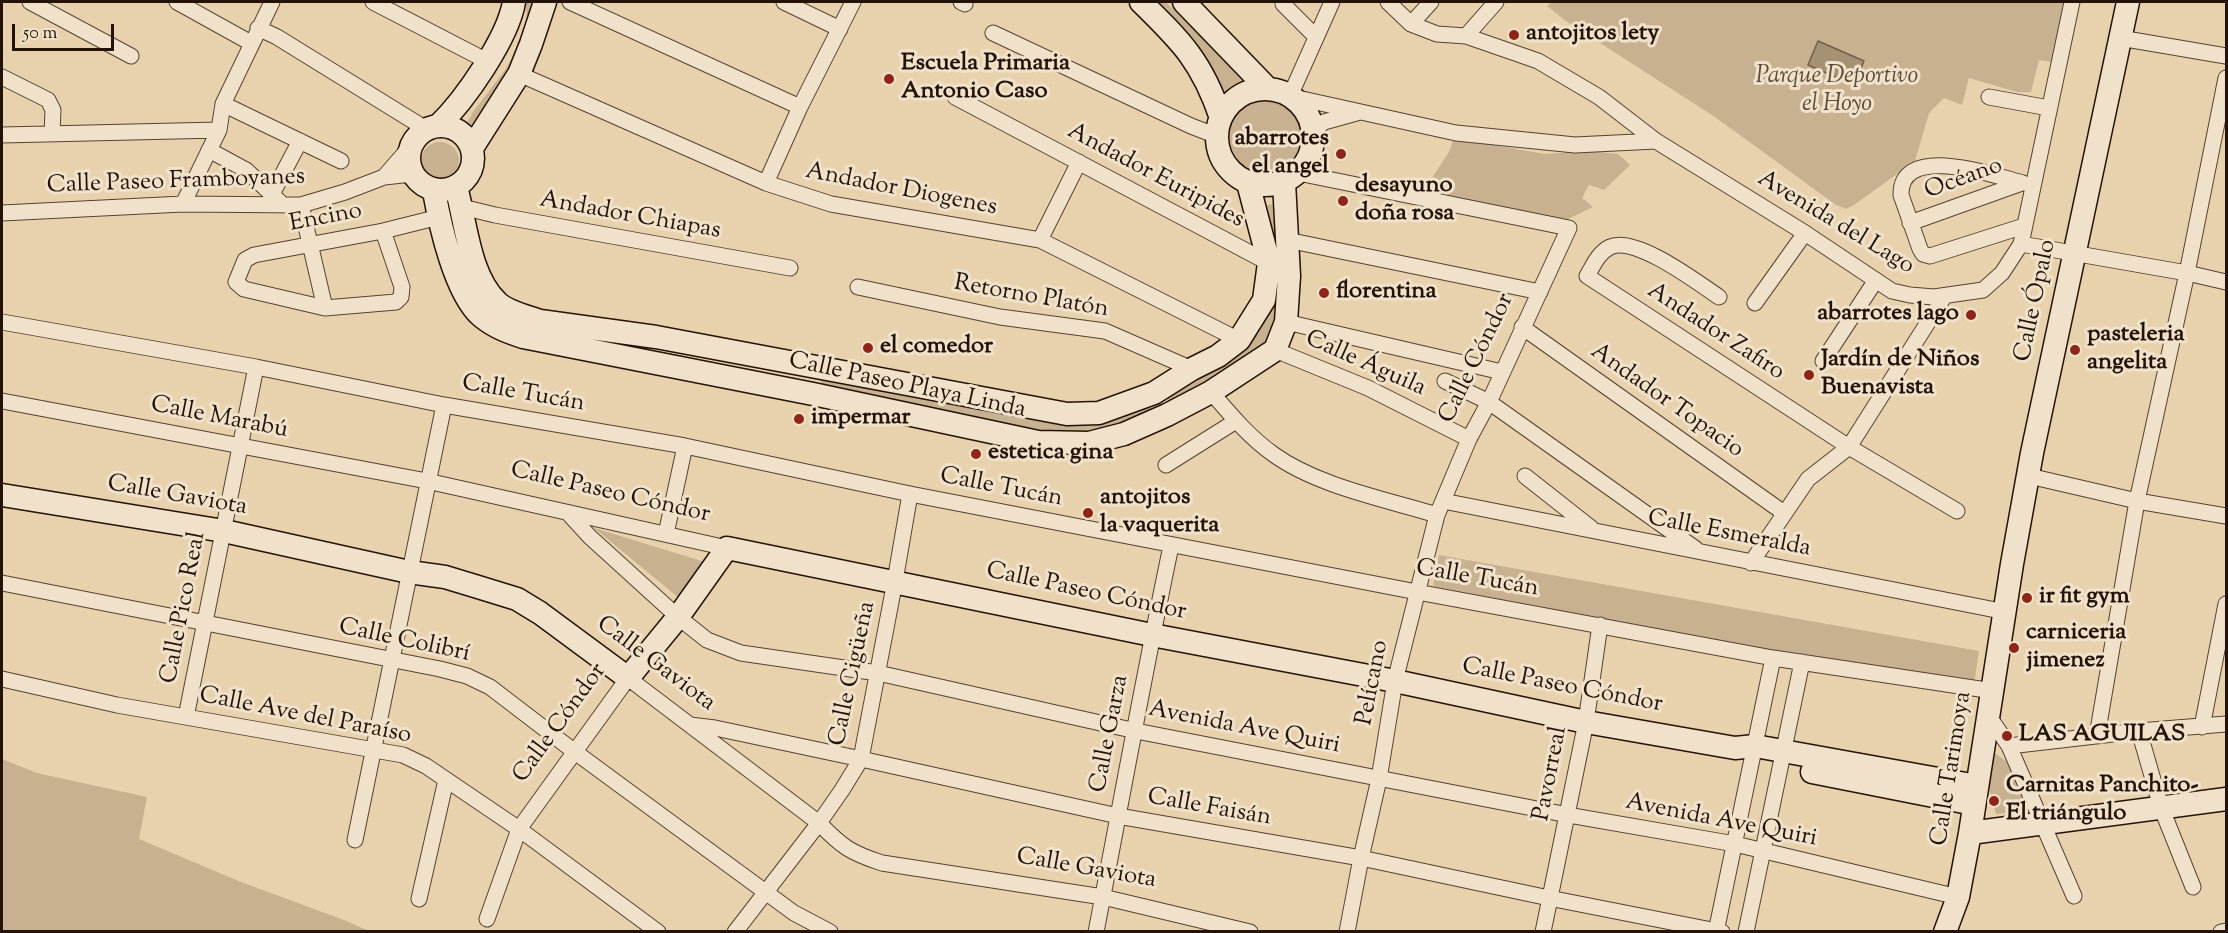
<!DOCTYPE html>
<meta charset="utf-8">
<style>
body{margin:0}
#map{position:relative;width:2228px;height:933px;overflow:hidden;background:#e8d2ad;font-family:"Sorts Mill Goudy",serif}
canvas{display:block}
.frame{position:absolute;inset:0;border:3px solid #241206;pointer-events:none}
.scale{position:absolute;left:12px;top:24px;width:102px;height:27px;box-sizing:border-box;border:3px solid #241206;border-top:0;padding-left:8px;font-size:18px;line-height:21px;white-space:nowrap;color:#241206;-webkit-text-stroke:4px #f0e2ca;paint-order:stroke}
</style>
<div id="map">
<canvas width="2228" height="933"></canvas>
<div class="frame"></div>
<div class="scale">50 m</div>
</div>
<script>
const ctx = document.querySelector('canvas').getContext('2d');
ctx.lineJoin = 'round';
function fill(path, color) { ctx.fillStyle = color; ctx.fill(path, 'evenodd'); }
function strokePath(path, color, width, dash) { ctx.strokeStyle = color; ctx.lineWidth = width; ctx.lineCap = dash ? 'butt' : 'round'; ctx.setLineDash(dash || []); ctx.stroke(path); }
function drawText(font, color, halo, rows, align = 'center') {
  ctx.font = font + ' "Sorts Mill Goudy",serif'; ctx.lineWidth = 6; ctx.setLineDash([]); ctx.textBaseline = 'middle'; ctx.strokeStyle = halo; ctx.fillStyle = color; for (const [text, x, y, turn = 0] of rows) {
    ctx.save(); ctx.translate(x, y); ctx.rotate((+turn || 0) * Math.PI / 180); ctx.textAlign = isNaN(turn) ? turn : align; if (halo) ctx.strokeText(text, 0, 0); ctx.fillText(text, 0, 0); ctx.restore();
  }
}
const green = new Path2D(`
 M525 2H539L537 22 472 140 463 130 473 112 505 70 528 32Z
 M1147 2H1166L1252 88 1242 92 1223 109Z
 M1552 2H2064L2051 62 2039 60 2031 92H2017L1969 78 1962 105 1944 98 1929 113 1915 161 1854 205 1846 209 1836 205 1715 117 1566 21 1547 6Z
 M1225 136a40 40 0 1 1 80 0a40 40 0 1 1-80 0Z
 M1454 138 1545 154 1586 151 1618 154 1630 165 1604 190 1589 185 1582 198 1593 207 1564 221 1422 193 1449 152Z
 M421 161a19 19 0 1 1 38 0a19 19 0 1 1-38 0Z
 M1270 204 1280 207 1277 341 1174 409 1164 393 1224 359 1258 334 1271 312 1273 264 1264 208Z
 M822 376 980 409 1088 426 1146 402 1156 416 1087 440 819 394Z
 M594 528 705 562 679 598Z
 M1439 555 1979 651 1973 691 1433 586Z
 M1995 753 2007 762 2031 811 1996 814 1989 789 1982 780Z
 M2 759 37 773 147 797 139 839 241 882 344 920 369 931H2Z`);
const water = new Path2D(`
 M1818 41 1864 61 1854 85 1808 65Z`);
const street = new Path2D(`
 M30 2 131 56
 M177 2 251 43
 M373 2 487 61
 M570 2 800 107
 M784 2 840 29
 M961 2 965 4
 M1283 2V4L1316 37
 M1388 2 1411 24 1437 34 1466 36 1538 61 1599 97 1656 141 1805 233 1892 291 1910 295 1934 297 1983 290 2002 273 2021 244 2072 2
 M1411 24 1431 2
 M258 28 277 37 426 129
 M993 33 1191 126 1217 136
 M1466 36 1496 2
 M2120 38 2226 56
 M519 74 766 183 831 204 1040 240 1239 340
 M2 77 48 100 53 110 52 134
 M1290 96 1332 2
 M955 97 1269 263
 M1293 97 1456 133 1575 145 1656 141
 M1989 97 2049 108
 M223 104 341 161
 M1314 130 1324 122 1360 112
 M2 135 219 130
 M209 150 246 170 282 204
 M1298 173 1569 228 1489 402 1469 439 1437 515 1395 681 1379 779 1361 858 1347 932
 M384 177 410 147
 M766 183 800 107 853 2
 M2023 183C1995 176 1900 142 1901 195L1920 249 1923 254 1930 256 2024 226
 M272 194 300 141
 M183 204 219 130 223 104 272 2
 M301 205 325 308
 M462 207 495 215 790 268
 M2 213 183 204 301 205 345 192 384 177 412 174
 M1910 223 2022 183
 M383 231 402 287 401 297 396 302 325 308 244 289 236 282 245 260 254 255 383 231 439 217
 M1040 240 1079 162
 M1287 240 1540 292
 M2021 244 2187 273 2226 282
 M858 287 1000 317 1105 331 1192 369
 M1719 297C1698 283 1635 235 1610 247 1598 253 1593 266 1587 276L1849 447 1957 511
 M1755 303 1805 233
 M2 322 256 367 444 405 685 446 910 494 1417 592 1773 658 1993 691
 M1286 322 1502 372
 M1522 327 1784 513
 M1275 350 1368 388 1469 439
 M1823 361 1876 280
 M1445 381 1489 402 1696 549
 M1211 392C1230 414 1249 437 1273 454 1317 486 1385 499 1437 515
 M2 401 427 481 727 548
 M1166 465 1236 421
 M1525 476 1591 528
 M2029 476 2137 501 2226 516
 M1443 501 2006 612
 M568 513 590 537 678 617 707 640 741 653 878 673 1136 731 1568 815 1735 844 1958 897
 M666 534 685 446
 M1751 563 1808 479 1849 447 1944 297
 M2 583 440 669 467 676 490 687 575 752 794 913 830 932
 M2 679 117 705 403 755 426 766 519 829 658 932
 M186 717 256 367
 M1990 718 2009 746 2139 731 2226 724
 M690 725 715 728 861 759 1118 816 1361 858 1549 898 1722 932
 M2202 727 2226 604
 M2139 731 2161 807 2193 887
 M2097 736 2137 501 2187 273 2226 78
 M2009 746 2074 896
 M355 840 444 405
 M419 899 446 780
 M487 919 519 829 628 678 819 823C842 847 851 853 882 863L1103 897 1250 932
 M735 932 819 823 842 790 861 759 895 581 910 494
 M1096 932C1121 803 1144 674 1171 546
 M1543 932 1586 722 1600 625
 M1716 932 1773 658
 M1746 932 1802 662
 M2221 932 2226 931`);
const secondary = new Path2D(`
 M1141 2C1182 42 1202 62 1221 118
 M1184 2 1267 88
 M1217 137a48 48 0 1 1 96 0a48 48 0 1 1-96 0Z
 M409 158a32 32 0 1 1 64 0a32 32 0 1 1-64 0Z
 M438 126C465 100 508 38 514 2
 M472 148 519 74 531 44 545 2
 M456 187C466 222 469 276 497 302 507 312 526 316 540 321L656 337 1067 414 1099 413 1154 393 1192 369 1218 356 1239 340 1264 300 1269 263 1248 183
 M434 191C440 225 455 293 481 316 494 327 508 332 523 337L813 394 1038 442 1089 443 1124 434 1167 415 1211 392 1275 350 1286 322 1289 276 1284 182
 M2 495 224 531 409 572 445 577 478 587 517 599 540 613 628 678 678 617 727 548 1152 635 1395 681 1586 722 1735 748 1755 746 1977 786
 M1812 772 1974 804
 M1970 833 2226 799
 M1945 932 1958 897 1970 833 2012 564 2032 453 2128 2`);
const markers = [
 [1514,35,6,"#8f2418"],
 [889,79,6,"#8f2418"],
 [1341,154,6,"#8f2418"],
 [1343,201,6,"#8f2418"],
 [1324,293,6,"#8f2418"],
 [1971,315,6,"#8f2418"],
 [868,348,6,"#8f2418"],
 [2075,350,6,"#8f2418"],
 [1809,375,6,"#8f2418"],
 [799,419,6,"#8f2418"],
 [976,454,6,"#8f2418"],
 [1088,513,6,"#8f2418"],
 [2027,598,6,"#8f2418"],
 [2014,648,6,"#8f2418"],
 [2007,736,6,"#8f2418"],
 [1994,801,6,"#8f2418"]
];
const poiNames = [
 ["antojitos lety",1526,35],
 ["Escuela Primaria",901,65],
 ["Antonio Caso",901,93],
 ["abarrotes",1329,140,"right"],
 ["el angel",1329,168,"right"],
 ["desayuno",1355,187],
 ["doña rosa",1355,215],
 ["florentina",1336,293],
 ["abarrotes lago",1959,315,"right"],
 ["pasteleria",2087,336],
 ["angelita",2087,364],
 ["el comedor",880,348],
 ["Jardín de Niños",1821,361],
 ["Buenavista",1821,389],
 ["impermar",811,419],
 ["estetica gina",988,454],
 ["antojitos",1100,499],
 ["la vaquerita",1100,527],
 ["ir fit gym",2039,598],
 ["carniceria",2026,634],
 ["jimenez",2026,662],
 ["LAS AGUILAS",2019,736],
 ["Carnitas Panchito-",2006,787],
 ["El triángulo",2006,815]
];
const parkNames = [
 ["Parque Deportivo",1837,78],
 ["el Hoyo",1837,106]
];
const streetNames = [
 ["Andador Euripides",1155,177,28],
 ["Océano",1964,180,-20],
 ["Calle Paseo Framboyanes",176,183,-2],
 ["Andador Diogenes",901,191,11],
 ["Andador Chiapas",630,217,10],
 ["Encino",326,219,-11],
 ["Avenida del Lago",1835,224,31],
 ["Retorno Platón",1031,298,10],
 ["Calle Ópalo",2037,301,-78],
 ["Andador Zafiro",1715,333,33],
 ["Calle Cóndor",1478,359,-64],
 ["Calle Águila",1365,365,24],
 ["Calle Paseo Playa Linda",907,387,12],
 ["Calle Tucán",523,395,10],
 ["Andador Topacio",1666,402,35],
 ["Calle Marabú",219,419,11],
 ["Calle Tucán",1001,489,11],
 ["Calle Paseo Cóndor",610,494,13],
 ["Calle Gaviota",177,497,10],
 ["Calle Esmeralda",1729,535,11],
 ["Calle Tucán",1477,580,10],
 ["Calle Paseo Cóndor",1086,593,12],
 ["Calle Pico Real",185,608,-79],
 ["Calle Colibrí",404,642,12],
 ["Calle Gaviota",655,665,37],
 ["Calle Cigüeña",854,674,-78],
 ["Pelícano",1374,683,-79],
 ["Calle Paseo Cóndor",1562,687,11],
 ["Calle Ave del Paraíso",305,717,11],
 ["Calle Cóndor",561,724,-54],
 ["Avenida Ave Quiri",1244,729,11],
 ["Calle Garza",1111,734,-79],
 ["Calle Tarimoya",1953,769,-81],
 ["Pavorreal",1552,774,-79],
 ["Calle Faisán",1209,809,10],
 ["Avenida Ave Quiri",1721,822,11],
 ["Calle Gaviota",1086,870,10]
];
fill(green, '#c7b191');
fill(water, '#a59174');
strokePath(water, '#715e48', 1.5);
strokePath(street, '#554230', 17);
strokePath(secondary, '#241206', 25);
strokePath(street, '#f0e2ca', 15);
strokePath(secondary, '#f0e2ca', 22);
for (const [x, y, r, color] of markers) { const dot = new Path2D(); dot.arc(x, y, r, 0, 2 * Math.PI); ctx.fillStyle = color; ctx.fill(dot); strokePath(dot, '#f0e2ca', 2); }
drawText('bold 24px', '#241206', '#f0e2ca', poiNames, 'left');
drawText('italic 24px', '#5d4a37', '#f0e2ca', parkNames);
drawText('24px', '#241206', '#f0e2ca', streetNames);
</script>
